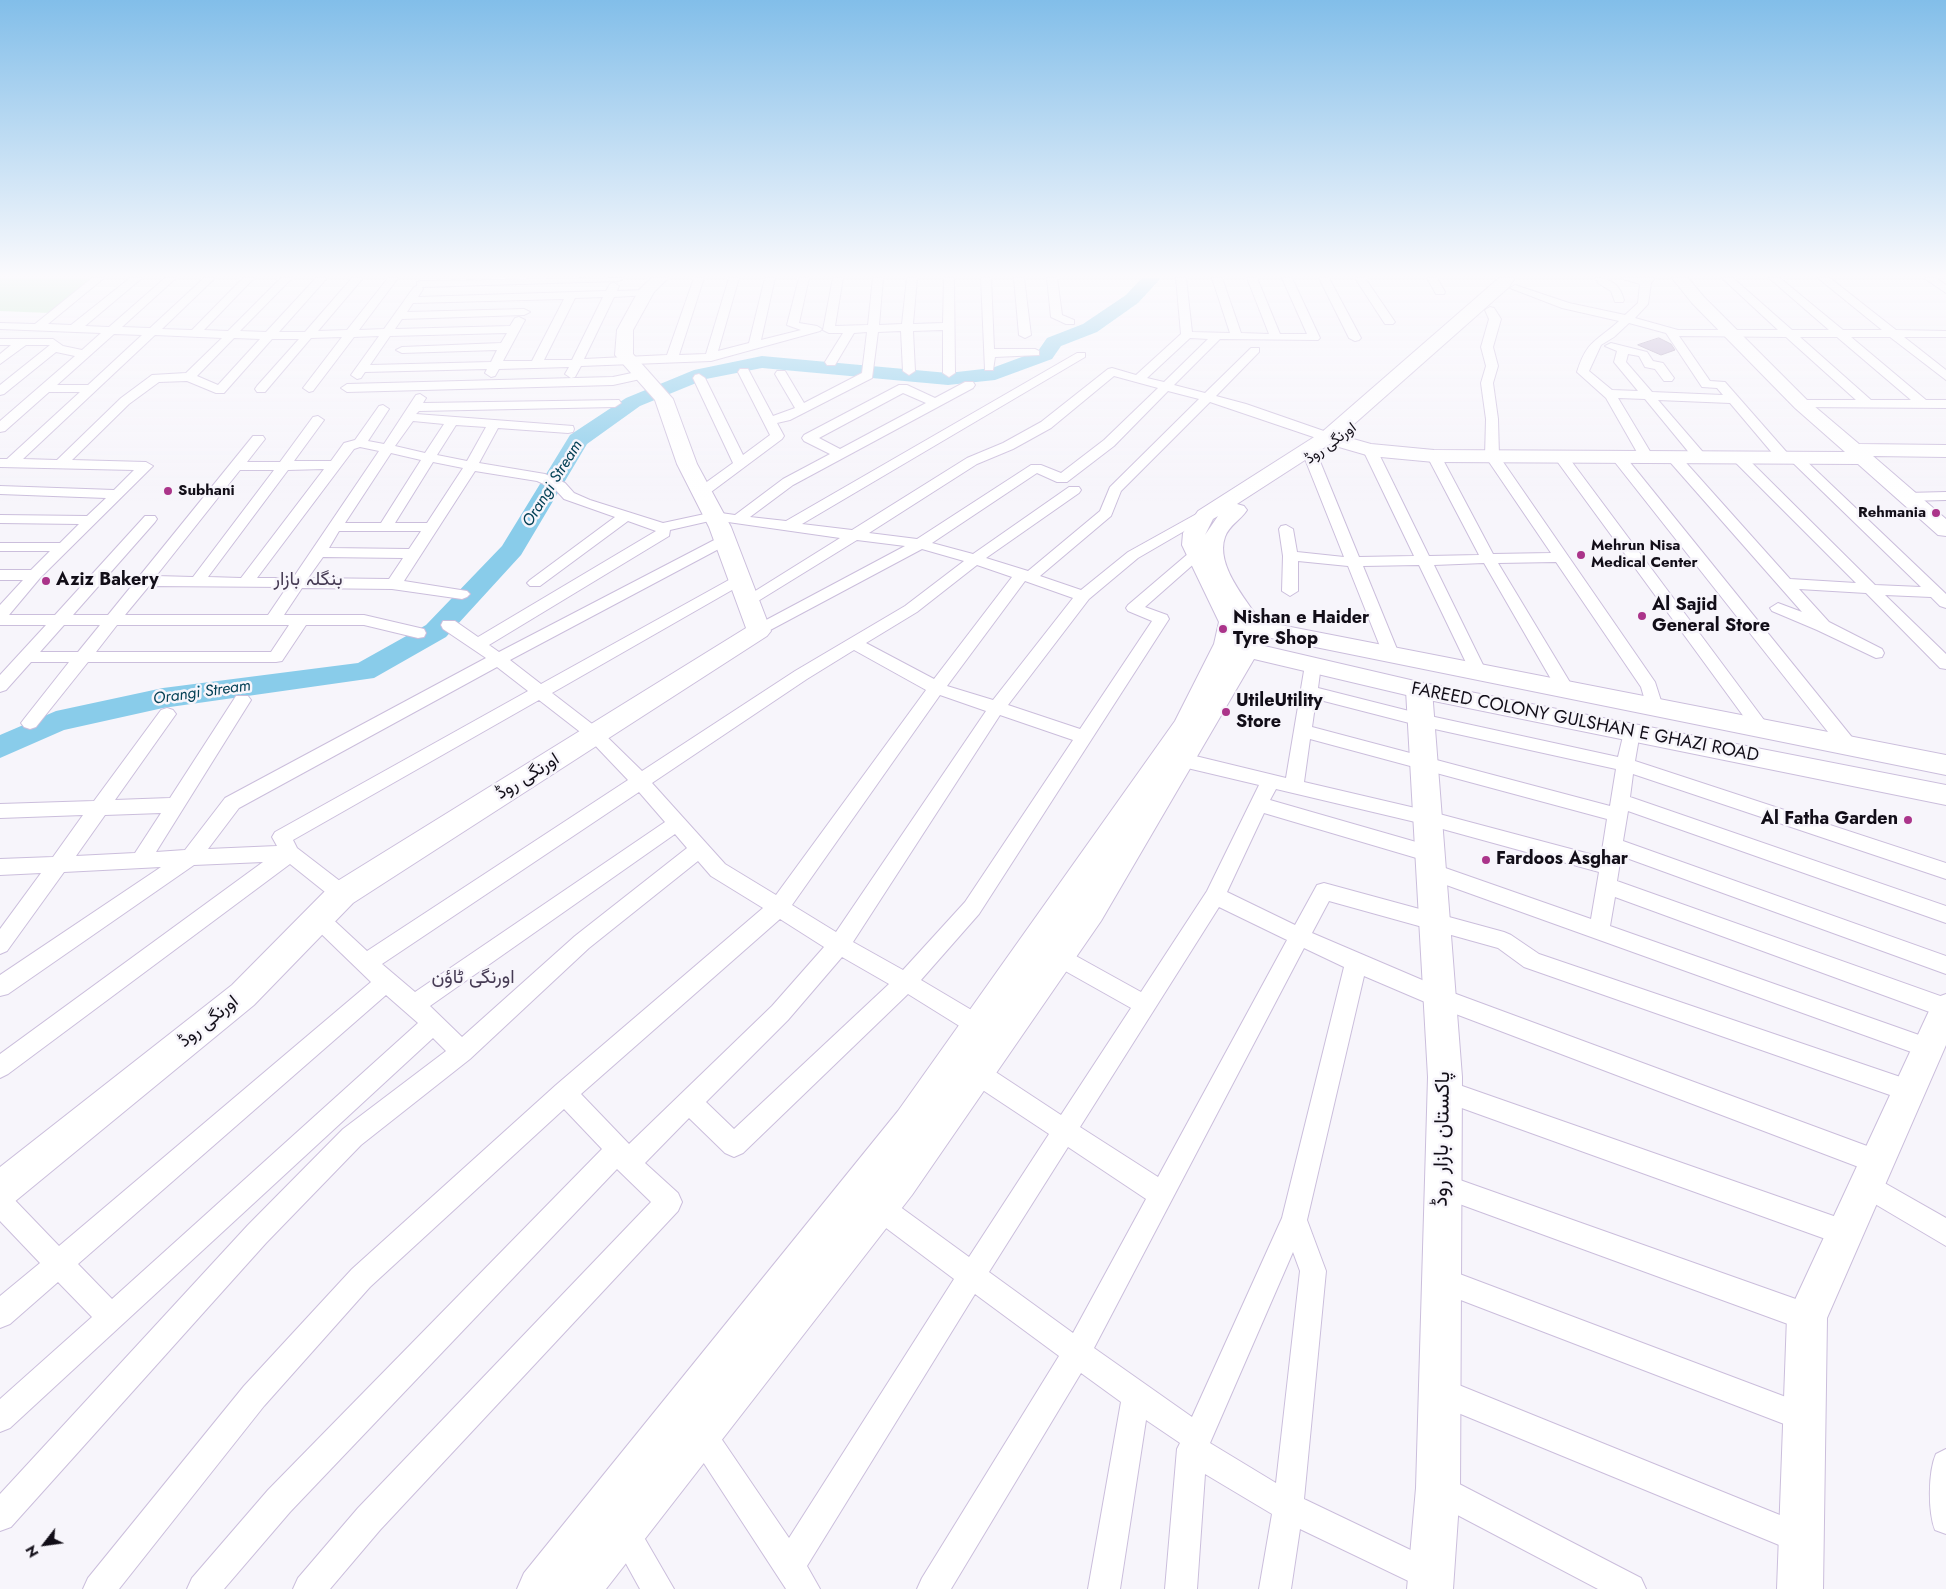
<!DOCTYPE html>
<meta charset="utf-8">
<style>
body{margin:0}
#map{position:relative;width:1946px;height:1589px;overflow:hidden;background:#f7f5fb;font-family:Jost,sans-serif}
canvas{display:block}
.north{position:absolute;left:20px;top:1519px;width:50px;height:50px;-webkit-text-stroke:4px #f7f5fb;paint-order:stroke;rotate:240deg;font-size:14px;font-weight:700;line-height:20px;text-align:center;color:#120e18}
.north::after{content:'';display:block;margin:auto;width:18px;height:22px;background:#120e18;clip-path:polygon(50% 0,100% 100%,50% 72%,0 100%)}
</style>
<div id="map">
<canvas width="1946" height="1589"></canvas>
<div class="north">N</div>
</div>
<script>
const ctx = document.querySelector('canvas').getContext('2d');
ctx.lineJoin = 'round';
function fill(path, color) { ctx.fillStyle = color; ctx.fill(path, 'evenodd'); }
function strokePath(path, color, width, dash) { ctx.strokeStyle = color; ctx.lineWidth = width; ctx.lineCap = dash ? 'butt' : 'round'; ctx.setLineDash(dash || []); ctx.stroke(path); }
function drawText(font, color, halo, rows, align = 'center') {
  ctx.font = font + ' Jost,Vazirmatn,sans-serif'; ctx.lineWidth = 5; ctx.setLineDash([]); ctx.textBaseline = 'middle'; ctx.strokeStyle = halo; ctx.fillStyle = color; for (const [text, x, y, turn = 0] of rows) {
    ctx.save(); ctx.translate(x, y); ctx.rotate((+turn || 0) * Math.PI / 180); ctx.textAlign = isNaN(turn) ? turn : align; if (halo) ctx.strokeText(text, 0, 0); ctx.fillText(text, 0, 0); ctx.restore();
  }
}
const green = new Path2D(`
 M0 278H92L50 313 0 311Z`);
const river = new Path2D(`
 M1142 278H1161L1138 303 1097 332 1061 346 1052 359 995 380 948 385 762 368 706 379 640 406 587 444 521 555 446 637 374 678 163 708 64 730 0 758V735L56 711 163 688 358 663 426 625 502 546 570 435 626 398 694 370 762 356 948 373 992 368 1038 351 1047 338 1083 324 1126 295Z`);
const building = new Path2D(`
 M1659 338 1671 344 1675 350 1661 355 1638 345Z`);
const street = new Path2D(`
 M92 278H104L48 324 71 325 130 278H142L85 326 109 327 165 278H176L122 327 150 328 204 278H215L162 329 192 330 243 278H254L204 330 228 331 281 278H292L240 331 266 332 316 278H327L279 332H305L352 278H363L318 331 347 330 388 278H398L359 330 384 329 414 287 417 286V282L421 281 624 278 619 281 422 287 423 289 418 297 606 291 610 284 614 283 619 286 617 291 646 290 650 291V295L614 297 584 359 667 355 694 278H704L679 355 706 354 729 278H739L718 351 749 343 765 278H775L761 340 801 330 787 325 799 278H809L799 323 817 326 822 329 820 331 711 361 581 366 575 377 571 378 565 374 569 367 499 369 495 376 491 377 485 373 487 369 365 372 361 378 357 379 351 375 379 336 354 337 313 391 309 392 303 388 342 337 311 338 265 392H257L255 389 257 386 299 339H272L224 393H216L187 381 159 382 129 404 72 460 146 462 153 466 40 578 9 615H55L145 516H155L157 519 155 522 73 615H108L253 436H263L265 439 247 462H280L313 417 318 416 324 420 294 461H331L344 443 355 440 379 406 383 405 389 409 368 441 384 444 416 395 420 394 426 398 423 403 619 400 621 403 615 407 419 411 416 414 573 426 574 429 573 432 568 433 498 428 479 463 545 474 565 483 574 493 590 500 663 523 714 512 735 515 783 479 830 454 804 441 802 438 804 435 899 385H907L935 398 965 382H973L975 385 973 388 793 485 750 517 786 521 1077 353H1085V357L802 524 852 530 967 458 1003 443 1041 422 1108 369 1112 368 1136 375 1181 334 1176 278H1186L1192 332 1230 333 1212 278H1222L1241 333 1269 334 1247 278H1257L1280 334H1307L1282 278H1292L1320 338 1318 340 1220 339 1174 385 1205 393 1251 348H1259V352L1216 396 1246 404 1344 438 1346 441 1344 444H1334L1210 402 1121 491 1111 516 1040 576 1081 590 1128 552 1200 512 1205 511 1212 515 1138 558 1089 599 1008 705 1080 729 1152 621 1128 611 1126 608 1128 605 1203 541H1213L1215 544 1213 547 1145 607 1167 615 1169 619 979 914 921 980 985 1018 988 1025 985 1032 977 1035 969 1032 908 994 743 1153 734 1157 725 1153 689 1118 645 1163 678 1193 682 1202 678 1211 380 1530 330 1589H293L298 1578 358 1508 651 1202 617 1169 290 1512 224 1589H187L192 1578 268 1490 602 1149 564 1109 370 1287 264 1406 119 1589H83L88 1578 244 1386 352 1269 556 1085 763 908 711 876 698 861 589 948 470 1059 361 1145 266 1243 11 1527 0 1531V1494L248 1225 343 1129 446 1051 433 1038 10 1428 0 1432V1399L92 1317 58 1282 10 1324 0 1328V1296L40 1263 0 1221V1190L9 1194 59 1246 371 982 311 924 308 918 311 912 318 909 325 912 367 951 628 780 588 738 539 700 293 840 297 848 349 888 352 894 349 900 342 902 335 900 290 864 8 1074 0 1078V1054L263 862 194 865 8 994 0 996V975L161 867 64 872 7 951 0 954V929L41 873 0 875V859L53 857 83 815 0 818V804L94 801 161 710 167 708 173 710 176 714 115 800 170 798 236 696H248L251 700 156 852 185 850 225 798 486 658 443 629 441 625 443 621H455L478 637 656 531 628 521 540 586H530L527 583 530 580 615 517 564 499 555 489 537 481 475 471 404 581 467 591 470 594 467 597 462 599 392 589 302 588 284 615H364L424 629 426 633 424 637 418 638 364 625H306L282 661 276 662H88L36 727 30 729 24 727 21 723 24 719 69 662H31L6 690 0 692V675L46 625H0V605L23 580H0V570H31L50 551H0V543H60L79 524 0 523V515L87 516 106 498 0 494V486L114 490 134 470 0 467V459H7L80 392H49L5 431 0 432V421L75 356 56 352 4 394 0 395V385L50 345H26L0 364V354L11 345H0V339H53L63 346 82 350 101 333 0 329V323L35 324ZM603 297 572 360H544L575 298ZM564 299 532 361H503L525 320 519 317 515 318 510 326 395 329 402 319 524 315 530 312 524 309 407 312 413 303ZM507 333 501 343 402 347 396 350 402 353 497 350 491 362 370 365 390 336ZM114 334 142 335 88 385H57ZM155 335 222 338 186 373 152 375 121 398 57 460 23 459ZM234 338 260 339 218 385 197 376ZM1190 338 1208 339 1164 382 1147 378ZM1114 376 1158 388 1104 440 1061 473 1041 465H1031L917 539 869 533 977 464 1013 449 1051 428ZM1168 391 1199 399 1110 487 1100 511 1028 571 986 558 1079 493 1081 490 1079 487H1069L973 554 932 543 1037 473 1057 482H1067L1114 446ZM903 393 926 403 840 449 819 438ZM413 421 444 424 425 453 395 446ZM456 425 486 427 467 461 437 455ZM360 447 379 451 293 578H257L354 449ZM391 453 421 460 381 523H345ZM433 462 463 468 427 523H395ZM324 469 241 578 208 577 288 470ZM240 470H274L193 577 156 576ZM714 520 840 538 744 598 742 601 744 604 750 606 857 540 905 546 753 627 751 631 753 635 759 636 922 549 964 561 905 606 795 671 642 771 600 730 552 693 746 582 749 579 746 576H736L541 684 510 660 730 543 732 540 730 537H720L499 652 489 645 669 536 670 530ZM339 531H421L409 549 329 548ZM323 557 403 558 389 579 308 578ZM977 565 1012 577 934 679 866 643 917 612ZM1025 581 1073 598 993 700 947 686ZM149 586 287 587 268 615H125ZM64 625H100L78 652H40ZM117 625H289L271 652H96ZM854 650 926 690 776 895 725 864 652 783 807 679ZM497 667 528 691 275 832 272 837 277 846 208 849 239 808ZM940 695 986 711 836 932 792 905ZM1000 715 1073 740 965 902 903 970 853 942ZM639 792 665 822 415 992 382 964ZM161 813 135 853 76 856 105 815ZM675 834 687 848 575 936 462 1037 430 1006ZM780 919 824 947 772 1006 629 1144 581 1094ZM842 957 889 984 734 1129 706 1102 788 1020ZM386 995 418 1023 112 1299 78 1264Z
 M833 278H843L835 326 868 325 873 278H883L879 325 902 324 907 278H917L913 324 943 323 944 278H954L955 373 949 377 943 373V330L913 331 915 371 909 375 903 371 901 331 878 332 872 378 790 420 777 423 784 436 782 439 707 495H697L695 492 697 489 733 463 693 378 695 375 699 374 705 378 743 455 770 435 738 372 740 369H748L773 416 795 408 775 374 777 371H785L804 403 862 373 867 332 854 333 835 365H827L825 362 843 333H829L823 330Z
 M981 278H991L994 349H1035L1039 351V355L995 357 993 370H985Z
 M1014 278H1024L1031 335 1025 338 1019 335Z
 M1047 278H1057L1062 315 1074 320V324H1066L1051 317Z
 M1319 278H1329L1361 338 1359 340 1355 341 1349 338Z
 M1355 278H1365L1395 322 1393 324H1385Z
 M1427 278H1437L1445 292 1444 294H1436Z
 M1596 278C1611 278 1620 285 1624 300L1623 302H1615L1611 291 1598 283Z
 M1620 278H1655L1651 283 1648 304 1635 318 1678 330H1778L1722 278H1733L1792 330H1829L1769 278H1780L1843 330H1882L1818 278H1830L1896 330 1946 331V337H1904L1946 370V380L1890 337H1851L1926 400H1946V408L1797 407 1795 404 1797 401 1801 400H1856L1786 337 1679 336 1710 381 1725 382 1790 456 1800 455 1946 594V608L1940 606 1931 597 1885 595 1946 654V669L1940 668 1866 593 1799 589 1829 622 1882 649 1884 653 1882 657 1876 658 1817 630 1772 611 1770 608 1778 603 1802 612 1670 462 1668 459 1670 456H1680L1790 579 1856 583 1734 461 1732 458 1734 455H1744L1875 585 1921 587 1790 460 1779 461 1730 403 1658 400 1708 458 1701 462 1696 461 1645 399 1618 398 1654 458 1652 461H1642L1606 398 1577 372C1587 340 1596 342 1619 321L1562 308 1510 288 1515 285 1569 303 1625 315 1638 303 1640 284ZM1629 323 1666 333 1702 387 1717 388 1723 395 1652 392 1626 362 1628 354 1639 356 1645 367 1655 369 1664 381H1672L1674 378 1663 363 1653 361 1647 352 1611 343 1605 346 1617 351 1614 362 1638 391 1612 390 1589 371 1601 345 1614 337ZM1800 337H1837L1911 400H1871Z
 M1924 278H1936L1946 285V293Z
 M1490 307 1494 308 1501 319 1493 347 1498 366 1493 383 1498 419 1499 456 1655 682 1663 707 1660 711H1648L1641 687 1556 562 1498 563 1574 689 1571 693H1559L1484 563 1434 565 1486 671 1484 675H1472L1470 671 1419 565 1363 566 1399 654 1397 658H1385L1383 654 1348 566 1298 561V591L1290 596 1282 591 1283 556 1279 529 1281 526 1286 525 1293 529 1297 552 1344 557 1305 459 1307 456H1317L1319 459 1359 557 1414 556 1363 450 1370 446 1377 450 1429 556 1479 555 1427 456 1434 452 1441 456 1493 554 1551 553 1485 456 1486 419 1481 383 1486 366 1481 347 1489 319 1485 310Z
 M641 371 645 372 647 375 645 378 613 385 347 392 341 388 347 384 613 377Z
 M1561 453 1566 454 1767 724 1770 728 1767 732 1761 734 1755 732 1554 457Z
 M1619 454 1624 455 1855 741 1858 746 1855 751 1849 752 1843 751 1614 461 1612 458 1614 455Z
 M1946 492V500L1906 501 1899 497 1906 493Z
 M1313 659 1319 661 1321 665 1318 688 1421 714 1618 757 1625 728 1631 726 1637 728 1640 732 1635 761 1946 863V879L1633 774 1630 797 1946 906V923L1628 811 1623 841 1946 956V974L1621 856 1617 881 1946 998V1018L1615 897 1610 926 1936 1041 1939 1048 1936 1055 1928 1058 1424 877 1421 871 1424 865 1431 863 1591 919 1599 872 1428 825 1276 789 1270 800 1430 846 1437 849 1440 854 1437 859 1430 862 1264 813 1227 892 1295 925 1317 885 1324 883 1504 932 1511 935 1539 954 1918 1083 1922 1091 1918 1099 1910 1102 1524 967 1498 948 1329 901 1312 933 1448 991 1886 1153 1889 1162 1886 1171 1877 1174 1432 1005 1364 976 1307 1220 1326 1271 1304 1499 1442 1565 1447 1576 1442 1587 1425 1589 1300 1529 1291 1589H1259L1272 1514 1205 1474 1197 1589H1165L1177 1449 1180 1443 1146 1420 1120 1589H1088L1121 1402 1081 1373 951 1589H917L922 1578 1059 1356 975 1294 807 1566 820 1589H786L690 1442 686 1432 690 1422 700 1418 710 1422 789 1538 954 1279 870 1216 866 1207 870 1198 879 1194 888 1198 969 1257 1049 1134 969 1081 965 1073 969 1065 977 1062 985 1065 1061 1115 1131 1008 1051 963 1048 957 1051 951 1059 948 1067 951 1141 992 1207 891 1259 785 1183 767 1177 765 1174 760 1177 755 1183 753 1286 778 1305 665 1307 661ZM1316 699 1421 726 1616 769 1610 806 1312 727ZM1310 739 1607 819 1601 857 1428 811 1304 782ZM1219 907 1287 940 1158 1177 1080 1127ZM1304 948 1344 967 1282 1218 1192 1417 1094 1348ZM1068 1147 1146 1199 1073 1333 989 1272ZM1293 1252 1300 1271 1276 1483 1210 1443Z
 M1445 1080 1845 1220 1854 1224 1858 1233 1854 1242 1845 1246 1445 1102 1437 1099 1433 1091 1437 1083Z
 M1867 1173 1946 1218V1246L1858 1194 1854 1185 1858 1176Z
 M1443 1174 1807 1303 1817 1307 1821 1317 1817 1327 1807 1331 1443 1198 1434 1195 1430 1186 1434 1177Z
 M1441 1267 1815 1408 1819 1418 1815 1428 1805 1432 1432 1289 1428 1280 1432 1271Z
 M1439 1377 1812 1528 1816 1539 1812 1550 1801 1554 1429 1401 1425 1391 1429 1381Z
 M1946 1449V1534L1935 1530C1928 1512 1928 1472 1936 1454Z
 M1438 1473 1641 1578 1646 1589H1598L1427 1499 1423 1488 1427 1477Z
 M623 1516 634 1520 674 1589H640L608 1531 612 1520Z`);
const secondary = new Path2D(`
 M651 278H668L654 292 633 330V354L673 399 697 464 731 527 771 631 767 636 353 903 254 1005 13 1203 0 1208V1167L232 985 331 885 746 628 709 527 677 464 655 400 615 355 617 330 639 290Z
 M1672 278H1688L1704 297 1807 400 1859 444 1946 445V457L1873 456 1946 519V536L1938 535 1858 464 1434 462 1370 456 1332 445 1329 441 1332 437 1339 435 1371 444 1434 450 1845 452 1795 408 1692 303Z
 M1419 682 1428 684 1432 690 1462 1077 1460 1488 1453 1589H1407L1416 1488 1428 1077 1406 690 1410 684Z
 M1946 994V1045L1827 1318 1823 1589H1777L1787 1317 1935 998Z`);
const primary = new Path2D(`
 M1499 278H1515L1509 287 1336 440 1237 504 1244 506 1247 510C1241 520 1229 525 1225 537 1215 565 1246 599 1260 621L1946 755V775L1261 636 1260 645 1419 682 1946 785V805L1419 698 1254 659 1101 921 912 1195 606 1589H517L524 1573 898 1111 1175 721 1214 644 1219 622 1182 545 1183 533 1198 511 1322 432ZM1218 516 1205 535 1213 519Z`);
const markers = [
 [168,491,5,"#ab348a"],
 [1936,513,5,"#ab348a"],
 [1581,555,5,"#ab348a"],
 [46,581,5,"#ab348a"],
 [1642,616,5,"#ab348a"],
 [1223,629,5,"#ab348a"],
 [1226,712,5,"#ab348a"],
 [1908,820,5,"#ab348a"],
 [1486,860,5,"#ab348a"]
];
const farStreetnames = [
 ["اورنگی روڈ",1331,444,-36]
];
const farPoinames = [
 ["Subhani",178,491],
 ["Rehmania",1926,513,"right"],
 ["Mehrun Nisa",1591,546],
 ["Medical Center",1591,563]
];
const farWaternames = [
 ["Orangi Stream",553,484,-58],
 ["Orangi Stream",202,693,-8]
];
const poiNames = [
 ["Aziz Bakery",56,581],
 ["Al Sajid",1652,606],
 ["General Store",1652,627],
 ["Nishan e Haider",1233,619],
 ["Tyre Shop",1233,640],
 ["UtileUtility",1236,702],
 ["Store",1236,723],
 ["Al Fatha Garden",1898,820,"right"],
 ["Fardoos Asghar",1496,860]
];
const streetNames = [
 ["FAREED COLONY GULSHAN E GHAZI ROAD",1585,723,11],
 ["اورنگی روڈ",528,777,-32],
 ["اورنگی روڈ",209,1022,-39]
];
const neighbourhoodNames = [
 ["بنگلہ بازار",308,580],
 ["اورنگی ٹاؤن",473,978]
];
const nearStreetnames = [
 ["پاکستان بازار روڈ",1443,1139,-89]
];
fill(green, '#c1eac9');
fill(river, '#89ccea');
fill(building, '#c2b5d3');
strokePath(building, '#ab9ebb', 1);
strokePath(street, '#cbbedc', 2);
strokePath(secondary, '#cbbedc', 2);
strokePath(primary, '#cbbedc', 2);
fill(street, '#fff');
fill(secondary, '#fff');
fill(primary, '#fff');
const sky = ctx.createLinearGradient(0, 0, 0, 501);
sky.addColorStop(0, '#82bee9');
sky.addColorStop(0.55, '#fbfafd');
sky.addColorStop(1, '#fbfafd00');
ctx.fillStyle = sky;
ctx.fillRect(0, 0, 1946, 501);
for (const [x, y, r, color] of markers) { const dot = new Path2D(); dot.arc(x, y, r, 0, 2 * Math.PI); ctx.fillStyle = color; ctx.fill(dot); strokePath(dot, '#f7f5fb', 2); }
drawText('15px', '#120e18', '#f7f5fb', farStreetnames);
drawText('bold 15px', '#120e18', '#f7f5fb', farPoinames, 'left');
drawText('italic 16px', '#054257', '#f7f5fb', farWaternames);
drawText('bold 18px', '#120e18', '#f7f5fb', poiNames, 'left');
drawText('18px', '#120e18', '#f7f5fb', streetNames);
drawText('19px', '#463b54', '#f7f5fb', neighbourhoodNames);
drawText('21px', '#120e18', '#f7f5fb', nearStreetnames);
</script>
